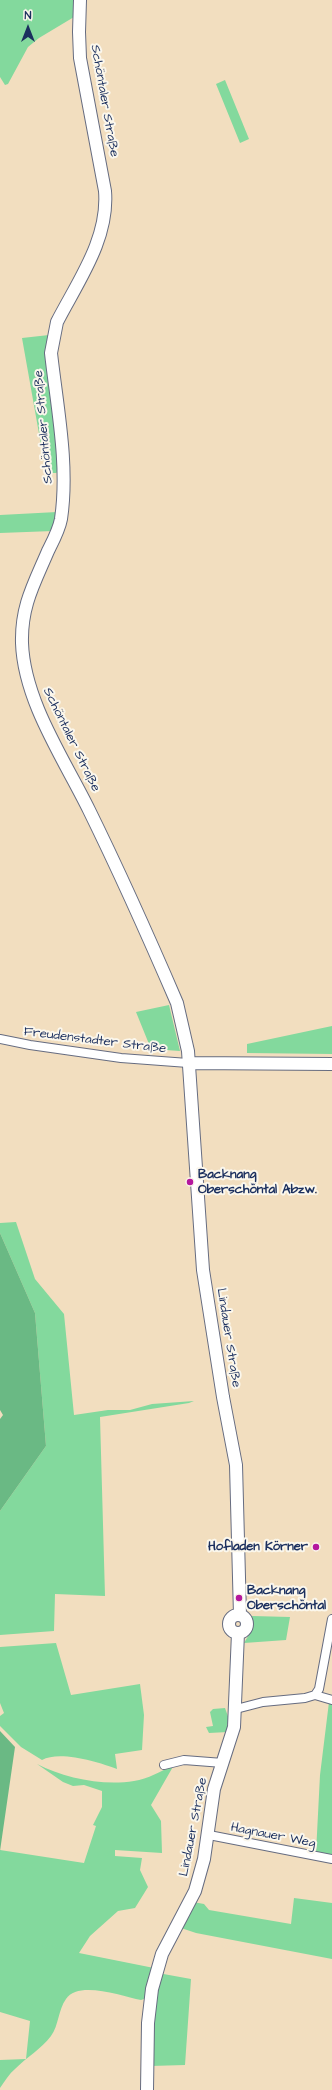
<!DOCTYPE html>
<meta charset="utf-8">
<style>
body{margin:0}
#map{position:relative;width:332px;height:2090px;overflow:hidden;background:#f2debf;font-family:"Architects Daughter",sans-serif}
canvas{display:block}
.north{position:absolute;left:8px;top:8px;width:40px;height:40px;-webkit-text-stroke:3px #fbf7ec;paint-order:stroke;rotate:0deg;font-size:11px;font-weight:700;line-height:16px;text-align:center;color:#1b2f5e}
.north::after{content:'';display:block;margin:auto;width:14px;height:18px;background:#1b2f5e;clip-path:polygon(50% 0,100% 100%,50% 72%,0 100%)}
</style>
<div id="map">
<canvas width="332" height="2090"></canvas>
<div class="north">N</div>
</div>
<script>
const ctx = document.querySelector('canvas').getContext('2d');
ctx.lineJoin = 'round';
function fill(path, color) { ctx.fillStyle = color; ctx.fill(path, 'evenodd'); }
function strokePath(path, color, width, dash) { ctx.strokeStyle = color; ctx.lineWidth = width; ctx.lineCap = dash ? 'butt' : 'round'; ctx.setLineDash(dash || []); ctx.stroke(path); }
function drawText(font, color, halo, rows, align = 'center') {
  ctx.font = font + ' "Architects Daughter",sans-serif'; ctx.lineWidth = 4; ctx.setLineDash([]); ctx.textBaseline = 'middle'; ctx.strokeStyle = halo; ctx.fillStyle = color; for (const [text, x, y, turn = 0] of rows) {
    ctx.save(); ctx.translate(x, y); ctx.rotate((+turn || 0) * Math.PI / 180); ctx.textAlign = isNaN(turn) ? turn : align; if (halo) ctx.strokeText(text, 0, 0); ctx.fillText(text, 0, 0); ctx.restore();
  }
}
const green = new Path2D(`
 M0 0H76L74 17 39 38 28 47 8 84 5 85 0 77Z
 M225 80 249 139 240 143 216 84Z
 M49 335 59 471 56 473H46L22 338Z
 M57 512 53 531 0 533V515Z
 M169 1005 180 1051 151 1049 136 1012Z
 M332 1026V1054L247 1053V1044Z
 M16 1222 35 1279 64 1314 74 1415 108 1410H130L152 1404 194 1401 189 1403 100 1417 105 1596 55 1594 54 1631 0 1635V1511L46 1446 35 1313 0 1233V1223Z
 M252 1616 290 1617 286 1640 244 1643 253 1628Z
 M56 1643 71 1695 140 1684 144 1715 142 1750 115 1754 117 1769C99 1762 59 1750 42 1760L21 1747 0 1726V1716L4 1713 0 1703V1647Z
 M329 1702 332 1703V1857L316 1853 320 1775Z
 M225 1708 230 1722 227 1724 228 1732 209 1733 206 1727 213 1726 210 1712 213 1709Z
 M37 1764C64 1778 102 1786 134 1781 148 1779 161 1771 174 1765L151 1805 161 1821 162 1853 115 1850V1856L142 1858 140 1870 148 1887 135 1908 118 1911 90 1936 79 1953 154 1968 147 1998 141 2000C122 1996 78 1980 66 1999 58 2010 59 2025 51 2036 41 2049 27 2057 15 2069 9 2074 5 2081 0 2088V2060L26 2059 30 2021 0 2012V1850L84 1863 96 1826 93 1825 102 1807V1791L84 1785 73 1786 63 1782Z
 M294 1898 332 1903V1959L196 1933 178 1927 193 1902 204 1904 209 1910 291 1924Z
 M158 1973 191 1979 185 2065 150 2066Z`);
const forest = new Path2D(`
 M0 1233 35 1313 46 1446 0 1511V1419L3 1415 0 1410Z
 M0 1731 15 1747 0 1851Z`);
const street = new Path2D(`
 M0 1039 30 1045 121 1058 188 1063
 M315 1695 319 1689 332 1619
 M236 1709 263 1702 305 1698 315 1695 332 1700
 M164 1765 184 1760 223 1763
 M209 1835 332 1859`);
const secondary = new Path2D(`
 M80 0 79 32 80 58 105 191C109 239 78 281 57 322L51 353C57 407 69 465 61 519 59 530 53 541 48 551 34 584 21 606 22 643 24 701 64 759 89 810 120 873 149 938 177 1003L188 1051 203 1270 223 1397 236 1465 240 1615
 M188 1063 332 1064
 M229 1624a9 9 0 1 1 18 0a9 9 0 1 1-18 0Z
 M147 2090 148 2023 152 1989 162 1954 195 1891 204 1859 214 1789 234 1727 238 1633`);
const markers = [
 [190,1182,4,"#b5179e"],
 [316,1547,4,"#b5179e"],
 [239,1598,4,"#b5179e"]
];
const streetNames = [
 ["Schöntaler Straße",104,101,80],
 ["Schöntaler Straße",44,427,-95],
 ["Schöntaler Straße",71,740,64],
 ["Freudenstadter Straße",95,1041,7],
 ["Lindauer Straße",228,1338,81],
 ["Lindauer Straße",194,1827,-79],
 ["Hagnauer Weg",273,1836,11]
];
const poiNames = [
 ["Backnang",198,1175],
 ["Oberschöntal Abzw.",198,1190],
 ["Hofladen Körner",308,1547,"right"],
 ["Backnang",247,1591],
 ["Oberschöntal",247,1606]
];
fill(green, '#83d99d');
fill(forest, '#6ab984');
strokePath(street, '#666c80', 10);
strokePath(secondary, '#666c80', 14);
strokePath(street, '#fff', 8);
strokePath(secondary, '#fff', 12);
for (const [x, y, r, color] of markers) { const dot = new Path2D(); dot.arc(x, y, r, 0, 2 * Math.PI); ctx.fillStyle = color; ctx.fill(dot); strokePath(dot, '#fbf7ec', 1.5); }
drawText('13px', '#1b2f5e', '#fbf7ec', streetNames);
drawText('bold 13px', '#1b2f5e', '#fbf7ec', poiNames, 'left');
</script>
